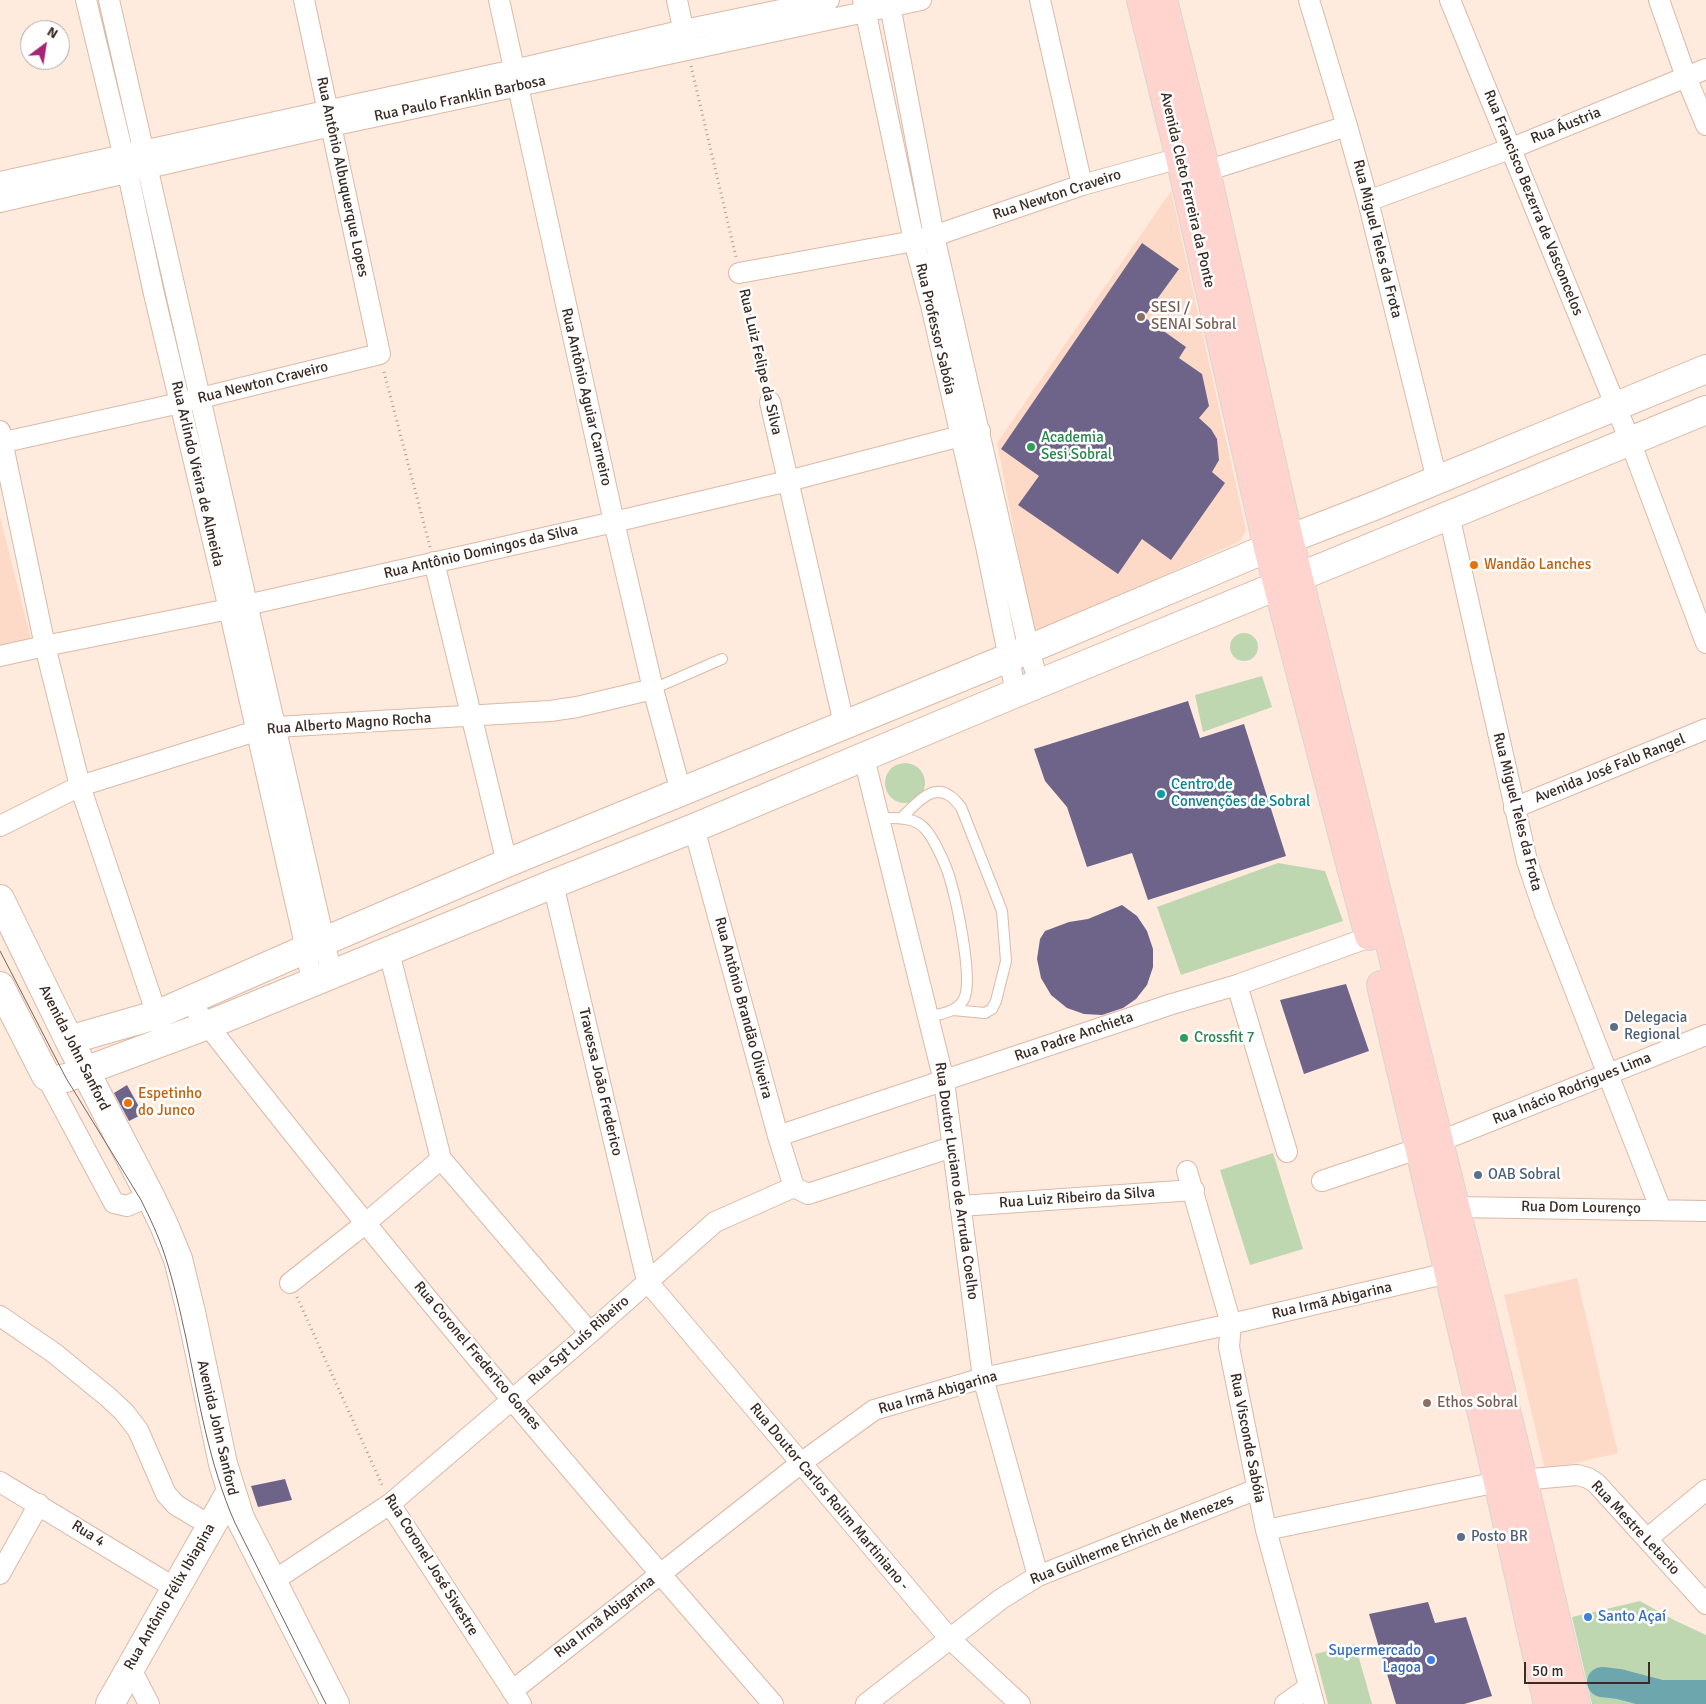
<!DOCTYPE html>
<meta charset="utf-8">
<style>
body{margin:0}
#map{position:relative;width:1706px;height:1704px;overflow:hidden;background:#ffeade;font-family:Signika,sans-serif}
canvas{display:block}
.north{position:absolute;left:20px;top:20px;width:50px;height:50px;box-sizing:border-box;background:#fff;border:1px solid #b0aba8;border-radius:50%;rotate:31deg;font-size:14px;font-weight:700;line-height:20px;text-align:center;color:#3a2c25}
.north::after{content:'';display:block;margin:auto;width:18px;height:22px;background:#a62574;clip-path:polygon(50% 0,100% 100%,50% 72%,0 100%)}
.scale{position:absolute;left:1524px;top:1662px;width:126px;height:22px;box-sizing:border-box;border:2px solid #3a2c25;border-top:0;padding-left:6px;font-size:15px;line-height:18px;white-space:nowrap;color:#3a2c25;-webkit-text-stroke:4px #fff;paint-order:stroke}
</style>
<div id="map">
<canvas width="1706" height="1704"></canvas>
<div class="north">N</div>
<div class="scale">50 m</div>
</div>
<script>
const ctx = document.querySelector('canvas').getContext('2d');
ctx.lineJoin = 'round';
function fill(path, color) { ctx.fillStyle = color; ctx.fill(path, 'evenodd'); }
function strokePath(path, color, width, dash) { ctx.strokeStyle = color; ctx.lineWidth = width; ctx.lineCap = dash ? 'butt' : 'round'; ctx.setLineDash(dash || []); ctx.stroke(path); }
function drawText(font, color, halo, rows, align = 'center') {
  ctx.font = font + ' Signika,sans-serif'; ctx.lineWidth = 5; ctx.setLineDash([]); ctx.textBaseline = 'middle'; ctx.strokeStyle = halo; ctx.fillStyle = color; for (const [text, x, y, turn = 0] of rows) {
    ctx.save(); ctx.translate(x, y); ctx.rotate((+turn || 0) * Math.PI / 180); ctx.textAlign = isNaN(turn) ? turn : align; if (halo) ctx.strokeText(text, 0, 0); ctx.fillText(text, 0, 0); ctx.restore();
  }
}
const built = new Path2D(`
 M1171 191 1246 530 1240 541 1034 635 997 443Z
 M0 517 31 639 0 647Z
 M1577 1278 1618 1453 1545 1470 1504 1295Z`);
const green = new Path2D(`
 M1230 647a14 14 0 1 1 28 0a14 14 0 1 1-28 0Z
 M1262 676 1272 707 1203 732 1195 695Z
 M885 783a20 20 0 1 1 40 0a20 20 0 1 1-40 0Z
 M1278 863 1325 871 1343 921 1181 975 1157 907Z
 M1273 1153 1303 1249 1250 1265 1220 1170Z
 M1640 1601 1674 1620 1706 1635V1704H1592L1572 1617Z
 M1355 1644 1372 1704H1328L1315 1654Z`);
const river = new Path2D(`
 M1602 1682 1619 1684 1661 1695H1706`);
const building = new Path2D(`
 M1142 243 1179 269 1144 317 1186 347 1179 358 1202 374 1209 406 1199 418 1211 429 1217 439 1219 460 1212 472 1225 483 1171 560 1142 539 1118 574 1018 505 1039 476 1001 449Z
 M1188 701 1200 738 1244 724 1286 856 1148 900 1132 853 1087 867 1067 807 1045 781 1034 749Z
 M1122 905 1137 916 1147 931 1153 949V967L1147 985 1136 999 1123 1008 1102 1015 1084 1014 1067 1008 1051 995 1041 978 1037 959 1040 939 1045 931 1069 922 1088 919Z
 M1346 984 1369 1051 1304 1074 1280 1000Z
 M127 1085 143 1114 129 1121 114 1093Z
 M285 1479 292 1500 258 1507 251 1486Z
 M1428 1602 1435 1623 1466 1617 1492 1696 1464 1704H1396L1369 1614Z`);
const path = new Path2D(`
 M691 66 736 257
 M744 290 766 386
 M384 372 430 547
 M297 1297 383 1487`);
const lane = new Path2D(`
 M653 689 722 659
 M879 818C895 818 915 816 926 830 933 838 942 857 946 867 955 891 974 978 964 999 957 1012 941 1014 928 1017
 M901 818C914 807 931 782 950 796 954 798 957 803 961 807L1002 911 1006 961 996 1001 992 1009 985 1013 953 1010`);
const street = new Path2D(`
 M86 0 128 174 154 294 229 609 306 949 312 983
 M109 0 332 975
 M499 0 614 522 653 689 681 792
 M677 0 686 42
 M863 0 914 241 931 305 986 546 1016 693
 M889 0 934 236 1029 650 1039 684
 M1040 0 1082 185
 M1309 0 1347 126 1368 201 1437 480
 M1450 0 1630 441 1706 643
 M1659 0 1686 77 1706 125
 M1206 171 1347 126
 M0 182 514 70 684 30 829 0
 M1368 201 1512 148 1706 69
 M0 202 331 126 921 0
 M739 273 914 241 934 236 1082 185 1180 158
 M770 402 844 724
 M0 431 45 646 80 786 161 1027
 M0 443 180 403 380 354 304 0
 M1449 515 1527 861 1544 911 1661 1210
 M434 562 507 863
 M0 656 45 646 229 609 614 522 788 481 980 431
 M864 758 944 1081 983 1378 1038 1576
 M1514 808 1706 729
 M0 826 80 786 256 731 276 727 550 711 577 707 653 689
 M694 828 778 1136 794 1187
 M553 884 647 1281 950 1639 1020 1704
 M389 952 441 1159 590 1333
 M1237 985 1287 1152
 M189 1001C375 1242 573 1474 773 1704
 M46 1076 114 1203 127 1206 150 1196
 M778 1136 1172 1004 1237 985 1370 937
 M1187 1171 1231 1324 1229 1347 1266 1530 1314 1704
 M1322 1181 1438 1142 1706 1035
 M794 1187 808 1194 952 1147
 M960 1206 1194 1190
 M1443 1209 1456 1207 1706 1211
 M290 1283 366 1223 441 1159
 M0 1316 54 1353 108 1397 124 1412 138 1430 166 1494 176 1505 211 1526
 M0 1482 175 1588
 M390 1504 521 1704
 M1266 1530 1498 1482 1577 1475 1588 1478 1596 1483 1706 1604
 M1648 1538 1706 1490
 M0 1574 39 1504
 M273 1581 390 1504 590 1333 715 1222 794 1187
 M130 1667 149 1704
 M512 1691 801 1463 874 1410 983 1378 1231 1324 1448 1273
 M866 1704 1001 1599 1038 1576 1257 1489
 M1285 1704 1309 1687`);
const secondary = new Path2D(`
 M0 899 69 1040 150 1196 164 1225 178 1259 191 1312 223 1464 240 1518 335 1704
 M0 986 46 1076 53 1080 66 1078 208 1025 553 884 694 828 1016 693 1706 410
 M69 1040 156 1015 306 949 507 863 1008 658 1289 539 1374 506 1706 369
 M110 1704 231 1491`);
const primary = new Path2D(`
 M1141 0 1180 158 1268 548 1369 936
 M1163 0 1206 171 1289 539 1523 1479 1576 1704
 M1381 985 1498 1482 1548 1704`);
const tram = new Path2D(`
 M0 951 66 1078 141 1200C150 1218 159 1237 165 1256 174 1283 180 1311 186 1338 199 1401 209 1464 235 1523L326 1704`);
const markers = [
 [1141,317,5,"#8d6e63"],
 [1031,447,5,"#2e9e5b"],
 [1474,565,5,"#e8710a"],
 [1161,794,5,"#0f9aa8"],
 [1614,1027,5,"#5c6f8a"],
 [1184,1038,5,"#2e9e5b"],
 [128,1103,5,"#e8710a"],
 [1478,1175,5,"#5c6f8a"],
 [1427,1403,5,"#8d6e63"],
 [1461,1537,5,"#5c6f8a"],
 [1588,1617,5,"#3f7fe0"],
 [1431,1660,5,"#3f7fe0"]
];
const streetNames = [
 ["Rua Paulo Franklin Barbosa",460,99,-12],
 ["Rua Áustria",1566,126,-22],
 ["Rua Antônio Albuquerque Lopes",342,177,78],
 ["Avenida Cleto Ferreira da Ponte",1187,190,77],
 ["Rua Newton Craveiro",1057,195,-18],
 ["Rua Francisco Bezerra de Vasconcelos",1533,203,68],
 ["Rua Miguel Teles da Frota",1377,239,76],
 ["Rua Professor Sabóia",935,329,77],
 ["Rua Luiz Felipe da Silva",760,362,77],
 ["Rua Newton Craveiro",263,383,-14],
 ["Rua Antônio Aguiar Carneiro",586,397,77],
 ["Rua Arlindo Vieira de Almeida",197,474,77],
 ["Rua Antônio Domingos da Silva",481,552,-13],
 ["Rua Alberto Magno Rocha",349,724,-4],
 ["Avenida José Falb Rangel",1610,769,-22],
 ["Rua Miguel Teles da Frota",1517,812,76],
 ["Rua Antônio Brandão Oliveira",743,1008,75],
 ["Rua Padre Anchieta",1074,1037,-19],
 ["Avenida John Sanford",74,1048,63],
 ["Travessa João Frederico",600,1082,77],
 ["Rua Inácio Rodrigues Lima",1572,1089,-22],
 ["Rua Doutor Luciano de Arruda Coelho",956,1181,82],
 ["Rua Luiz Ribeiro da Silva",1077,1198,-4],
 ["Rua Dom Lourenço",1581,1208,1],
 ["Rua Irmã Abigarina",1332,1301,-13],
 ["Rua Sgt Luís Ribeiro",579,1341,-41],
 ["Rua Coronel Frederico Gomes",477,1356,50],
 ["Rua Irmã Abigarina",938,1393,-16],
 ["Avenida John Sanford",217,1428,77],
 ["Rua Visconde Sabóia",1247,1438,79],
 ["Rua Doutor Carlos Rolim Martiniano -",829,1497,50],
 ["Rua Mestre Letacio",1635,1528,47],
 ["Rua 4",88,1534,32],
 ["Rua Guilherme Ehrich de Menezes",1132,1540,-22],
 ["Rua Coronel José Sivestre",431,1565,58],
 ["Rua Antônio Félix Ibiapina",170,1597,-60],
 ["Rua Irmã Abigarina",605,1617,-38]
];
const educationNames = [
 ["SESI /",1151,308],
 ["SENAI Sobral",1151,325],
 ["Ethos Sobral",1437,1403]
];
const leisureNames = [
 ["Academia",1041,438],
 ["Sesi Sobral",1041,455],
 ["Crossfit 7",1194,1038]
];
const foodNames = [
 ["Wandão Lanches",1484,565],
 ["Espetinho",138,1094],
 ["do Junco",138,1111]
];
const cultureNames = [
 ["Centro de",1171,785],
 ["Convenções de Sobral",1171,802]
];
const serviceNames = [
 ["Delegacia",1624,1018],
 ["Regional",1624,1035],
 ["OAB Sobral",1488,1175],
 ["Posto BR",1471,1537]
];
const shopNames = [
 ["Santo Açaí",1598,1617],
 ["Supermercado",1421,1651,"right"],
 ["Lagoa",1421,1668,"right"]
];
fill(built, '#fcdac7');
fill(green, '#bed7b0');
strokePath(river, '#6da7ad', 30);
fill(building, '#6e648a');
strokePath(lane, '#dbb9a6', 12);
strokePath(street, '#dbb9a6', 22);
strokePath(secondary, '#dbb9a6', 30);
strokePath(primary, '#d8d5d3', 30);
strokePath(path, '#af9d93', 3, [1, 4]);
strokePath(lane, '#fff', 10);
strokePath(street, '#fff', 20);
strokePath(secondary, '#fff', 28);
strokePath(primary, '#ffd4cf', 28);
strokePath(tram, '#75655d', 1);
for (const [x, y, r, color] of markers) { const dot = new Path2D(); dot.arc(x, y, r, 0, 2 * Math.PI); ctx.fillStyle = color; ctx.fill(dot); strokePath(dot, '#fff', 2); }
drawText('15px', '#3a2c25', '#fff', streetNames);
drawText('15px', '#785e54', '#fff', educationNames, 'left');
drawText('15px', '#27864d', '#fff', leisureNames, 'left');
drawText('15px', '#c56008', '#fff', foodNames, 'left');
drawText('15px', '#0d838f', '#fff', cultureNames, 'left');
drawText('15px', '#4e5e75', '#fff', serviceNames, 'left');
drawText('15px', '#366cbe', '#fff', shopNames, 'left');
</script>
